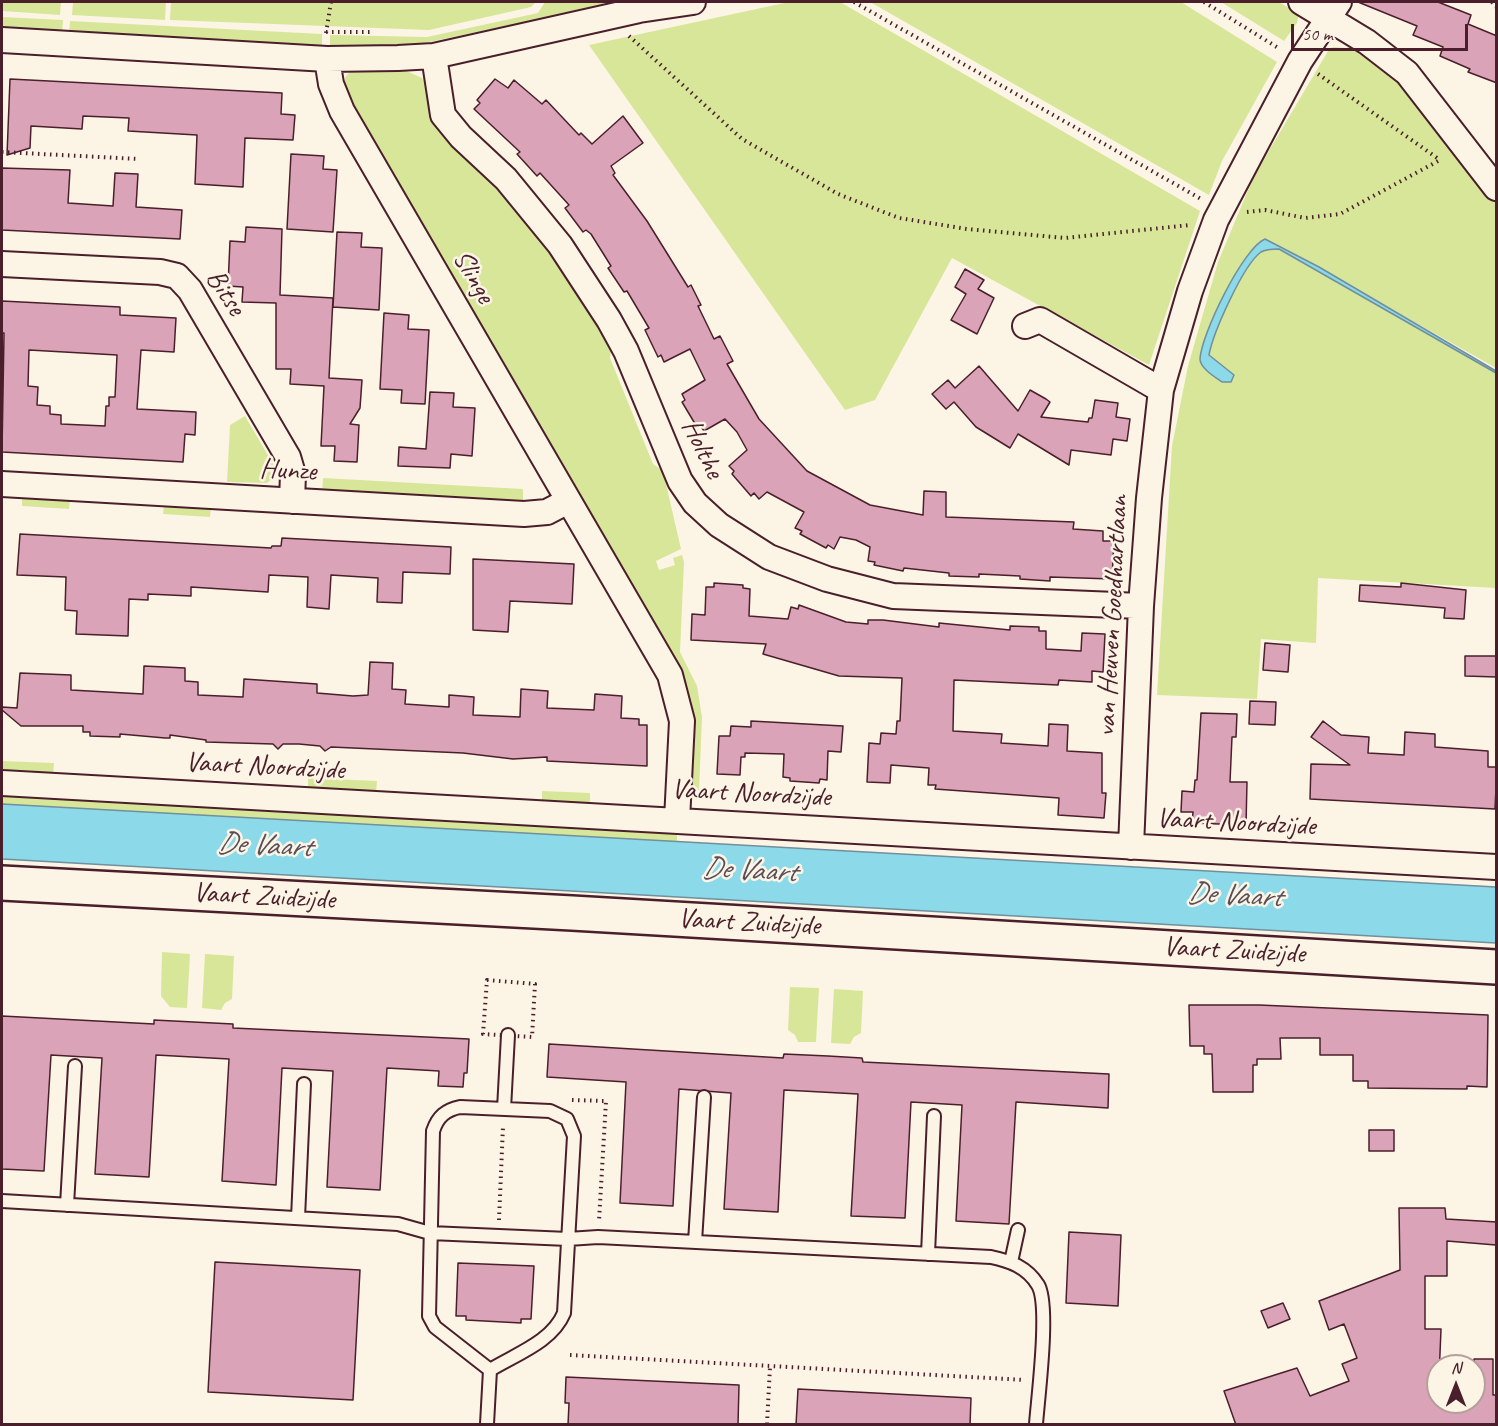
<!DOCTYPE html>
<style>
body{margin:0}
#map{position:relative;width:1498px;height:1426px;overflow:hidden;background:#fcf5e5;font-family:Caveat,sans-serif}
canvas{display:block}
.frame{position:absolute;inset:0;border:3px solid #4a1f2b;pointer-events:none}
.north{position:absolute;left:1426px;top:1354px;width:60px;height:60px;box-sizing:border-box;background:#fcf5e5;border:2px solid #b59f9b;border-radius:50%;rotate:0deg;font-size:16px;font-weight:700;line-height:24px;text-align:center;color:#4a1f2b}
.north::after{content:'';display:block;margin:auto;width:21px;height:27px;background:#4a1f2b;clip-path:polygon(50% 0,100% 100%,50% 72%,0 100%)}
.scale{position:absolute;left:1291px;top:24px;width:177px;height:27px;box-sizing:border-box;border:3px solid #4a1f2b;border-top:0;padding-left:8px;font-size:18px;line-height:21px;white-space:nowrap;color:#4a1f2b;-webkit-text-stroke:4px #fcf5e5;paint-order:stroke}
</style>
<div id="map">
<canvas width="1498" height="1426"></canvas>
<div class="frame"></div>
<div class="north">N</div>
<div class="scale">50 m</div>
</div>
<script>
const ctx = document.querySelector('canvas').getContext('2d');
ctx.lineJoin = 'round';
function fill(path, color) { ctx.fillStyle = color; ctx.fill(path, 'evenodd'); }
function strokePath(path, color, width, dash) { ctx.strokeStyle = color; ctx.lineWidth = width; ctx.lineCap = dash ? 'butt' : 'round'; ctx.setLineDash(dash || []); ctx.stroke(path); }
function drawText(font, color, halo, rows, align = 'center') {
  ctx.font = font + ' Caveat,sans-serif'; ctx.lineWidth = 5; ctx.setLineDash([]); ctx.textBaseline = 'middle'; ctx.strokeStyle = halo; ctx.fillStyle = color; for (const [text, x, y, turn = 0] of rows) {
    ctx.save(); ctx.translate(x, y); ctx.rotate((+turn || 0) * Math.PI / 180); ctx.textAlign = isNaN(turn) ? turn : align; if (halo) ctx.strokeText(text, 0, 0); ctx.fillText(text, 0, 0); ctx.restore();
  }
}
const green = new Path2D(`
 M2 2H61L60 15 2 11Z
 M73 2H166L165 20 72 15Z
 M171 2H536L531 7 429 30 170 20Z
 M545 2H620L410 46 330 48V35L427 37 538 13Z
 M789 2H840L1200 211 1149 365 952 258 875 400 845 410 589 45Z
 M870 2H1181L1277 62 1222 161 1209 195Z
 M1221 2H1279L1299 14 1297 23 1284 41Z
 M2 17 63 20 62 34 2 31Z
 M70 21 322 34V48L69 34Z
 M1350 43 1384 66 1406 88 1496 204V368L1274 243 1259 241 1200 360 1234 375 1209 355C1213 332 1242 266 1261 252 1266 249 1273 249 1279 249L1496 373V588L1318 578 1316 643 1261 639 1257 699 1157 695 1172 446 1188 366 1218 262 1254 176 1328 51 1333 47 1347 48Z
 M358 69H402L422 78 505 195 552 251 612 344 610 358 653 464 663 471 681 549 656 561 659 570 675 565 673 558 682 555 684 562 680 652 697 686 702 717 699 791 701 797H692L690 790V731L347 101C344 86 339 74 358 69Z
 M245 416 276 469 274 477 267 483 227 482 230 425Z
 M323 478 523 489V505L322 494Z
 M22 496 70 500 69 509 22 506Z
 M164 505 211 508 210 517 163 514Z
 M2 761 54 763 53 775 2 772Z
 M308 778 377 781 376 793 308 789Z
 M542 791 590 793V804L542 801Z
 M2 793 677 829V842L2 804Z
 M162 952 190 954 187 1008 170 1007 161 996Z
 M205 954 234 956 232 999 225 1003 221 1010 202 1008Z
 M790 987 819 988 816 1042H798L795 1035 788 1030Z
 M834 989 863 991 861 1033 854 1037 850 1044 831 1043Z`);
const water = new Path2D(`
 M1265 239 1319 267 1496 371V373L1279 249C1273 249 1266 249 1261 252 1243 265 1213 333 1209 355L1234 375 1231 382H1222C1215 377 1200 368 1200 359 1201 335 1243 248 1265 239Z
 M2 804 1496 887V943L2 859Z`);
const building = new Path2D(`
 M1358 2H1438L1471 15 1468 24 1497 36V83L1468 72 1470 69 1440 56 1443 47 1413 35 1417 26Z
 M10 79 282 93 281 114 295 115 293 140 245 138 243 187 195 184 197 135 128 131 129 118 83 116 82 129 31 126 30 148 7 155Z
 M495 79 508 88 514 80 542 104 546 100 579 135 581 133 592 144 623 116 643 143 611 166 615 173 613 175 647 221 688 287 691 285 701 305 698 306 714 339 720 336 733 361 727 364 759 419 807 471 870 505 923 515 924 491 946 492V517L1074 522 1073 529 1103 531V541H1114L1112 579 1050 577V581L1020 579V576L979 574V577L949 576V573L904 568 903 571 874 565 875 562 868 561 870 547 856 540 840 537 834 549 828 545 826 548 800 534 802 531 795 528 804 512 767 492 759 499 754 493 751 496 732 474 734 471 729 466 747 450 737 432 725 419 704 431 700 425 697 427 682 402 685 400 682 394 705 380 690 349 664 362 661 355 658 357 645 330 649 328 627 291 624 292 608 268 611 266 591 234 586 230 583 232 565 208 569 205 540 173 537 176 517 154 520 152 474 109 480 103 477 100Z
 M291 154 324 156 323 169 337 170 333 232 287 229Z
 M2 168 70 170 68 203 113 206 115 173 138 174 136 207 182 210 180 239 2 230Z
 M246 227 282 229 280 295 333 298 329 378 362 380 360 408 350 424 359 425 357 462 334 461 335 446H321L324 386 290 384 291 369H276V303L242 302 243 287 228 286 230 241 245 242Z
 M337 232 362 233 361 247 382 248 379 310 333 307Z
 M965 269 984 280 978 289 994 298 977 334 951 320 966 294 955 287Z
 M2 301 120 307V315L176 318 174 352 141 350 137 409 196 412 195 435 185 434 183 462 2 452 4 333H2ZM29 350 117 355 115 397H109V406H106L105 426 61 424V415L50 414V406L37 405 38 387 28 386Z
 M384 313 409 315 408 329 429 330 425 404 401 403 402 390 380 389Z
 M979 366 1018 411 1030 390 1046 399 1050 402 1041 417 1088 422 1089 418H1092L1095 400 1118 403 1116 417 1130 419 1127 441 1113 439 1111 455 1071 450 1069 465 1018 434 1010 448 976 427 954 402 946 409 932 394 948 380 955 388Z
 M430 392 454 393 453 407 475 408 472 456 451 454 450 468 398 466 399 447 426 449Z
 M20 534 271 548 272 546H281L282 538 451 547 450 574 403 572 402 603 377 602 378 578 331 575 329 609 307 607 308 577 269 575 268 592 191 587V596L148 594V600L129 599 128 636 76 634 77 611 65 610 66 577 17 575Z
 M473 559 574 564 572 604 510 601 508 632 473 630Z
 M714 583 743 585V588L750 589 749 616 788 619 791 607 798 609 799 605 846 622 868 624V620H883L939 627V623L1010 630V626L1039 627V631H1046V649L1081 651 1082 633 1105 634 1103 672 1092 671V682L1059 680 1058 685 954 680 953 731 1002 734 1001 743 1048 746 1049 724 1068 725 1067 751 1102 753V793H1106L1104 818 1058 815 1059 798 935 789 936 785H928L929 768 891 765 890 783 867 782 869 743 880 744 881 733 896 734 897 721H900L902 678 839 676 763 654 766 644 691 640 692 614 705 615 706 587H714Z
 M1401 583 1466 590 1464 619 1444 618 1445 608 1359 601 1360 585 1401 587Z
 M1265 643 1290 645 1288 672 1263 670Z
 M1465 656H1497V677L1465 676Z
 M370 662 393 663 392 689 406 690 405 704 449 707V695L474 697 473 715 520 717 521 689 548 691 547 708 594 710 595 694 622 696 621 718 639 719V725H647V766L547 761V757L513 759 463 753 331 747 325 751 320 746 299 744H283L278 749 273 744 206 742V740L170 735V738H165L120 734V737L90 736V732H83V726H21L2 710V707L17 708 20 673 71 675V690L143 694 144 666 185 668V681L198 682V695L243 697 244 679 317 684V693L353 696 368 695Z
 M1250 701 1276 702 1275 725 1249 724Z
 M1201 713 1237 714 1236 737H1232L1230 782H1247L1246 825 1192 823 1193 812H1181L1182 791 1194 792 1195 780H1197Z
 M751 721 843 726 841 752 828 751 827 780 820 779 819 783 790 781V778L783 777 784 754 745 753V757H741L740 775 717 774 719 736H730L731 726 751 727Z
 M1323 721 1341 735 1369 737 1368 753 1404 755 1405 732 1435 734V747L1488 751V767H1497L1495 809 1310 799 1311 764 1350 765 1311 737Z
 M1189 1005H1259L1488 1015 1487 1087 1467 1086V1089L1368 1088V1081H1353V1055H1320V1038H1280L1281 1059H1257V1065H1253V1092H1213L1212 1054H1204V1046H1190Z
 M2 1016 154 1024V1020L233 1024V1028L469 1039 467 1073H464L463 1087 438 1086 439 1071 387 1068 380 1190 327 1187 333 1071 282 1068 276 1185 222 1181 229 1059 156 1055 149 1177 95 1174 102 1058 51 1055 44 1171 2 1169Z
 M549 1044 783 1058 784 1054 828 1056 862 1058 863 1062 1109 1074 1108 1108 1016 1102 1009 1224 956 1221 962 1105 911 1102 905 1218 851 1216 858 1094 784 1090 778 1212 724 1209 731 1093 679 1089 673 1206 620 1203 626 1082 547 1077Z
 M1369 1130H1394V1151H1369Z
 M1399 1208H1445L1446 1219 1497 1222 1496 1245 1447 1241V1276H1425V1329H1441L1438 1402H1474V1359H1493V1395H1497V1425H1236L1224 1391 1297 1368 1310 1396 1349 1381 1342 1364 1357 1358 1344 1324 1329 1330 1319 1301 1400 1270Z
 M1069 1232 1121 1235 1118 1306 1066 1303Z
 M215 1262 360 1270 353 1400 208 1392Z
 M458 1263 534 1266 531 1319H521V1323L466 1320V1316H456Z
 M1283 1303 1290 1319 1268 1328 1261 1311Z
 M566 1377 739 1385 738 1425H568L569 1403H565Z
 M798 1389 971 1398 970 1425H796Z`);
const path = new Path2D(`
 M854 2 1203 200
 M1204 2 1280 49
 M1492 2 1496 7
 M326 32H371
 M326 33 331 2
 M629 36 742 139 838 194 899 218 967 229 1065 238 1190 225
 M1318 74 1440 160
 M2 152 139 159
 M1247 212 1265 210 1305 218 1340 214 1440 160
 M487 980 535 984 532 1037 483 1034Z
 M572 1100 606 1101 599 1221
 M499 1220 503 1126
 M570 1355 1025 1380
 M767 1424 770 1367`);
const service = new Path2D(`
 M460 1107 550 1111 567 1119 574 1136 564 1313C552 1342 516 1354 490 1370L435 1327 429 1316 433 1131C438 1116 446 1110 460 1107Z
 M504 1109 508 1035
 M2 1201 398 1224 430 1233 568 1239 598 1237 991 1257C1010 1261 1027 1267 1038 1285 1050 1305 1038 1397 1036 1424
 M67 1205 75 1066
 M298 1218 304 1084
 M695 1242 704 1097
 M928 1254 934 1116
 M1011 1262 1018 1230
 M487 1424 490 1370`);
const minor = new Path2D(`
 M1301 2 1367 42 1407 73 1496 188
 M2 40 327 59 398 58 434 56 639 10 693 2
 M434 56 443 115 461 137 506 179 560 245 609 320 626 351 680 481 695 503 719 525 769 557 827 579 893 596 1141 606
 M327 59 331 84 342 111 670 675 682 721 677 820
 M2 264 160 272 177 276 190 290 288 457 293 474 292 501
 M1025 326 1040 320 1161 390
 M2 484 524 514 547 512 568 501
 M2 783 1496 867
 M1131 847 1141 606 1149 498 1161 390 1190 291 1216 220 1300 61 1339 2`);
const secondary = new Path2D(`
 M2 883 572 913 1496 967`);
const streetNames = [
 ["Slinge",473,277,60],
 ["Bitse",225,293,57],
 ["Holthe",702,449,64],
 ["Hunze",288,471,3],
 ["van Heuven Goedhartlaan",1113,616,-87],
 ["Vaart Noordzijde",265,767,3],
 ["Vaart Noordzijde",751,794,3],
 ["Vaart Noordzijde",1236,823,3],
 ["Vaart Zuidzijde",264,897,3],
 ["Vaart Zuidzijde",749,923,3],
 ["Vaart Zuidzijde",1234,951,3]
];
const waterNames = [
 ["De Vaart",264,846,3],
 ["De Vaart",749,871,3],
 ["De Vaart",1234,896,3]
];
fill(green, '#d8e699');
fill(water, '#8bd9e9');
strokePath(water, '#718f9d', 1.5);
fill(building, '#dba3b7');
strokePath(building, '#4a1f2b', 1.5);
strokePath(service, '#4a1f2b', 16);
strokePath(minor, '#4a1f2b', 28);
strokePath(secondary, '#4a1f2b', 38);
strokePath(path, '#4a1f2b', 4, [1.5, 4.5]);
strokePath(service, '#fcf5e5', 12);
strokePath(minor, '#fcf5e5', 24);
strokePath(secondary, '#fcf5e5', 33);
drawText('28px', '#4a1f2b', '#fcf5e5', streetNames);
drawText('italic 30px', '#5a4e5a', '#fcf5e5', waterNames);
</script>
